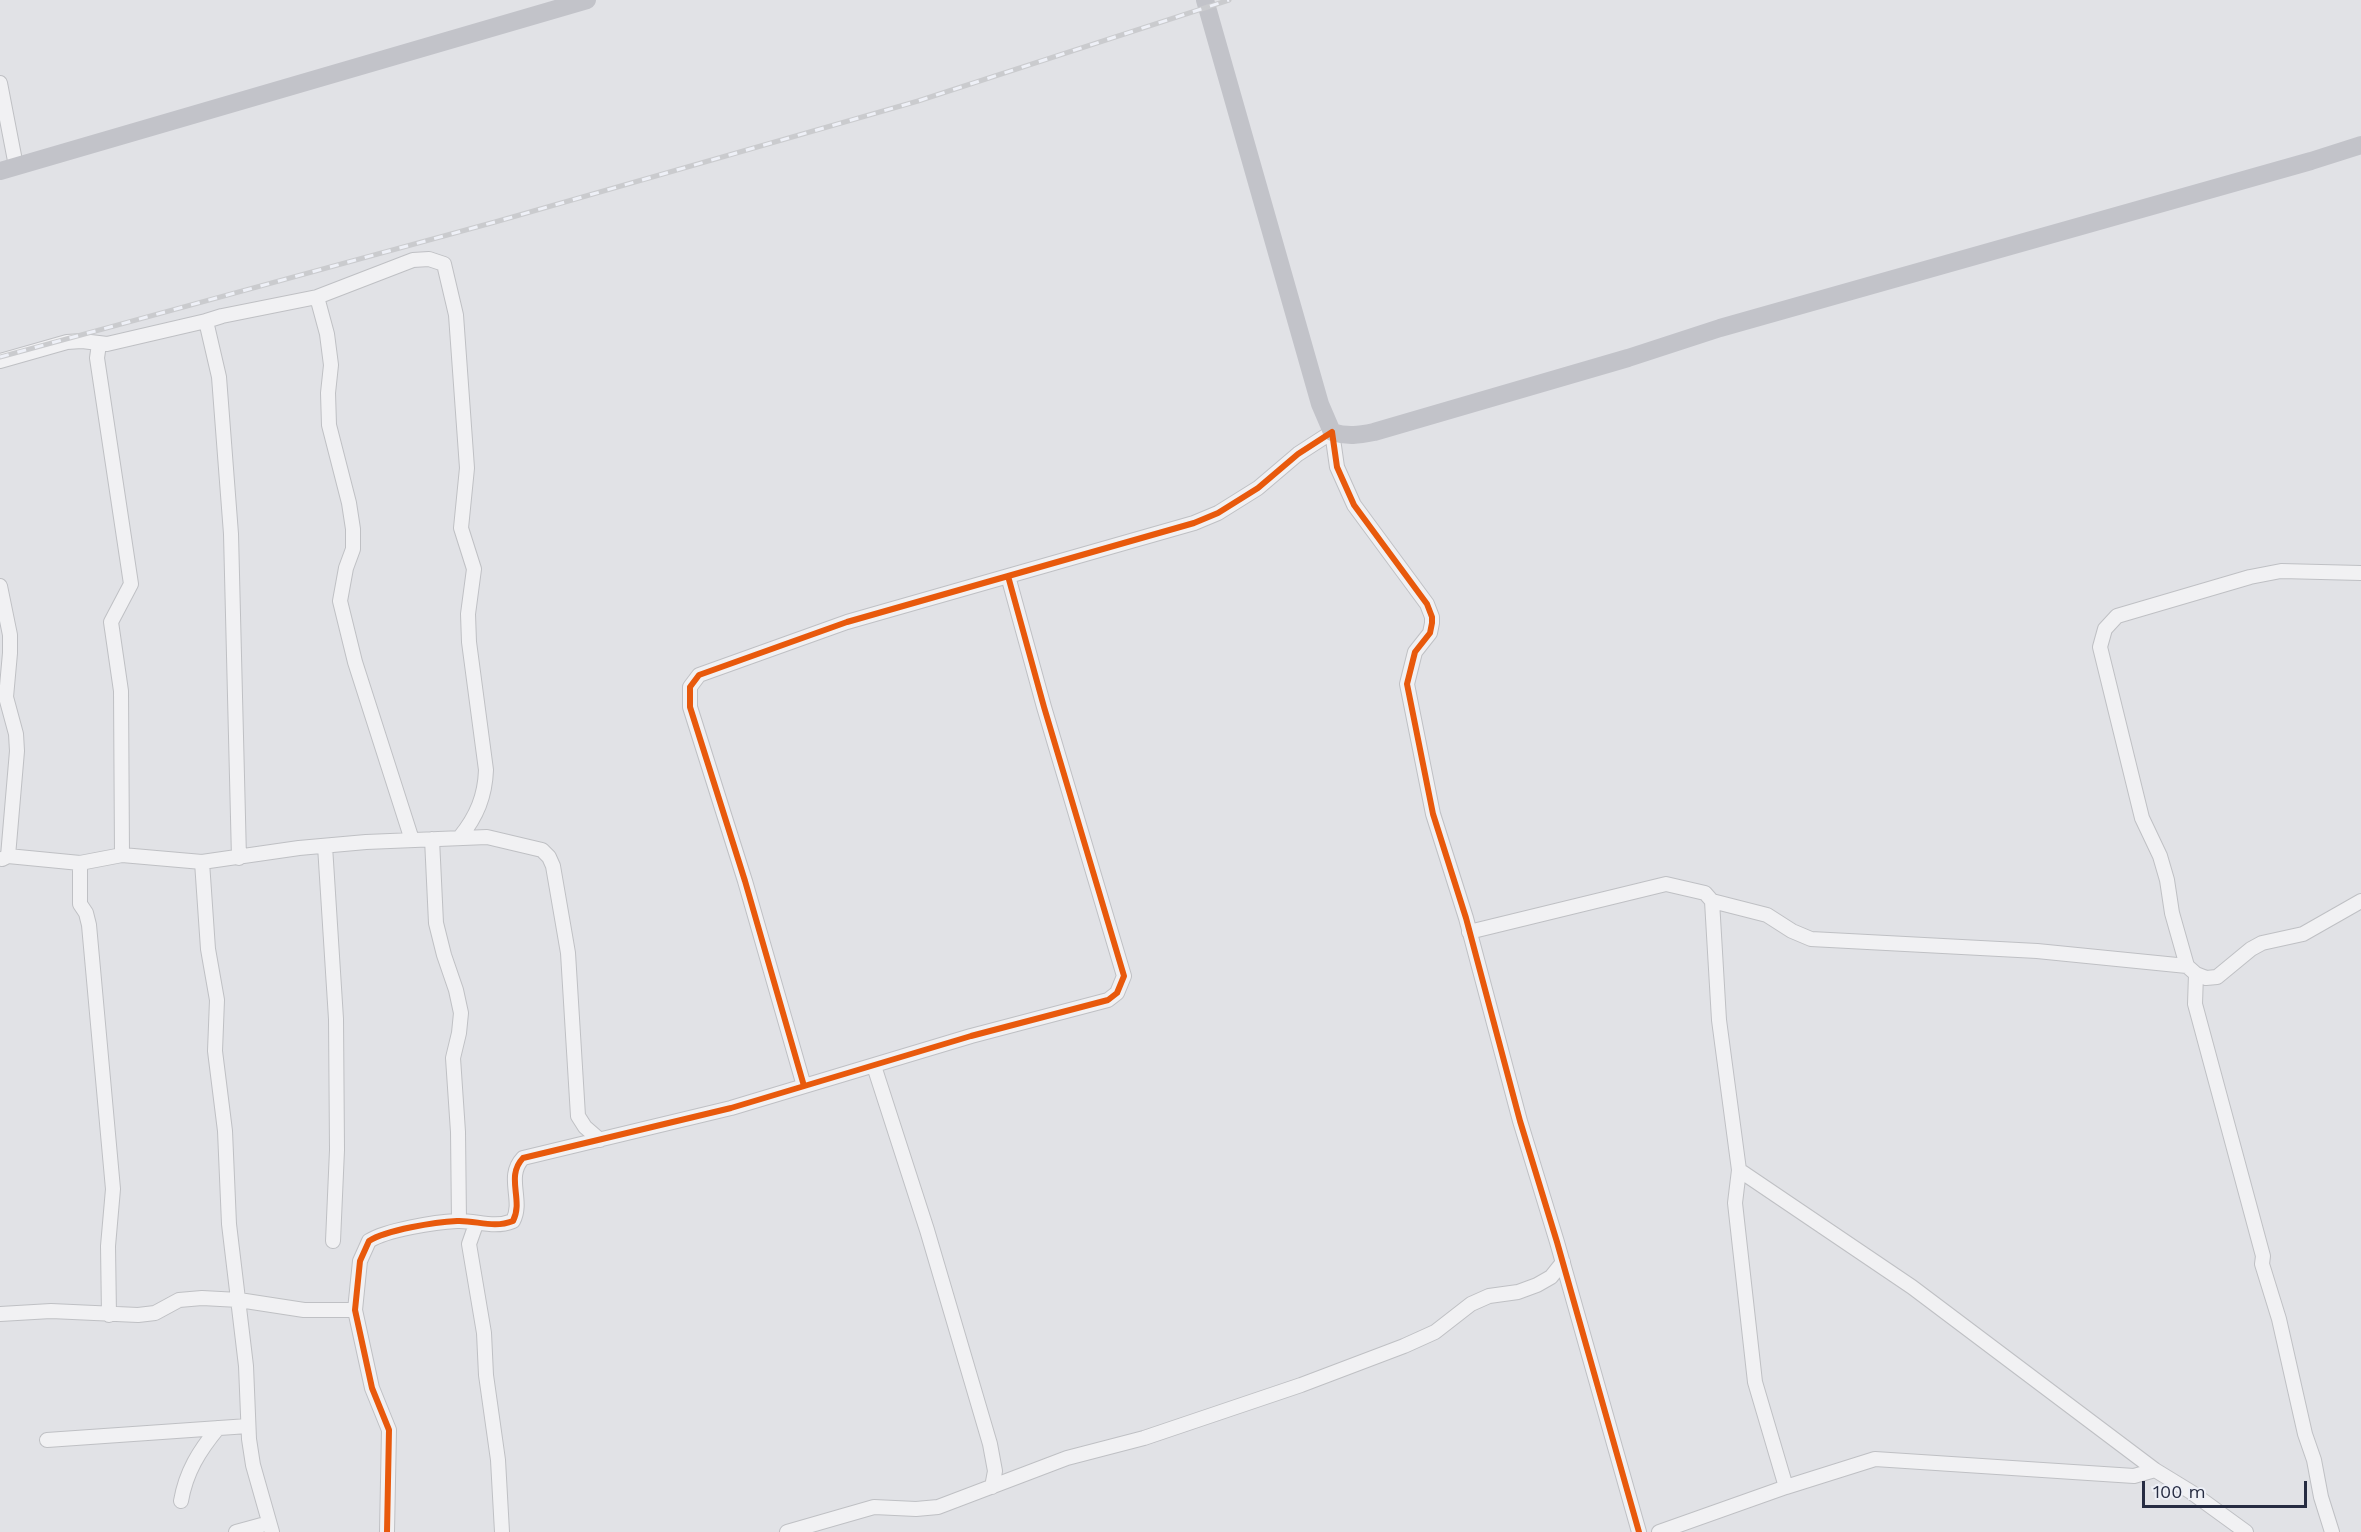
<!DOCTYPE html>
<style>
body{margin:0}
#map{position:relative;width:2361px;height:1532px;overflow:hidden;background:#e1e2e6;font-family:"Work Sans",sans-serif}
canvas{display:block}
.scale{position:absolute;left:2142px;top:1481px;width:165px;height:27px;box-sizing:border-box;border:3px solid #262c42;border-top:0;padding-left:8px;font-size:18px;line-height:21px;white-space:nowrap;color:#262c42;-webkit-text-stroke:4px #eef0f7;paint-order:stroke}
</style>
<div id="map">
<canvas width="2361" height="1532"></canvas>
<div class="scale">100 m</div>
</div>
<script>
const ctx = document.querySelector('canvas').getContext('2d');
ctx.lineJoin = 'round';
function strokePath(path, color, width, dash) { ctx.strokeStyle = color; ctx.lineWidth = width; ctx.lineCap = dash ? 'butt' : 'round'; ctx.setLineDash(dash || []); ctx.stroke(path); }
const street = new Path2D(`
 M0 83 16 166
 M317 297 327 334 331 365 328 393 329 425 349 503 353 529V549L346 568 340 601 355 662 412 840
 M206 321 222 316 317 297 413 260 429 259 444 264 456 315 467 468 461 528 474 569 468 614 469 642 486 770C485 796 477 816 460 837
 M99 344 97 358 131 584 111 622 121 691 122 855
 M0 361 67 342 82 341 107 344 206 321 219 377 231 534 239 858
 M2361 573 2281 571 2250 577 2117 616 2105 629 2100 647 2142 818 2160 856 2167 880 2172 913 2187 966 2196 974 2206 978 2217 977 2251 949 2262 943 2303 934 2361 901
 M0 586 10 635V653L6 697 16 734 17 751 8 856 2 859
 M432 839 436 923 444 955 456 990 461 1013 459 1033 453 1058 458 1132 459 1221
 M325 846 336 1019 337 1150 333 1241
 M8 856 80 863 122 855 202 862 299 848 366 842 487 837 542 850 549 857 553 866 568 953 578 1116 585 1127 600 1140
 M202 862 208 949 217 1000 215 1051 225 1131 229 1224 246 1366 249 1439 253 1465 272 1532
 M80 863V904L86 913 89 925 113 1189 108 1246 109 1315
 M1712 901 1719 1020 1739 1170 1735 1203 1755 1382 1786 1487
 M1469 932 1666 884 1705 893 1712 901 1767 915 1792 931 1811 939 2037 951 2187 966
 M2196 974 2195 1004 2263 1256 2262 1264 2279 1319 2305 1434 2314 1460 2321 1497 2332 1532
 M874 1066 927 1230 990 1444 995 1471 992 1487
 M804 1086 745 881 690 707V687L699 675 847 622 1194 523 1218 513 1258 488 1298 454 1332 432 1337 467 1354 505 1427 604 1432 617V623L1430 633 1415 652 1407 684 1433 814 1466 918 1520 1121 1557 1242 1639 1532
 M1739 1170 1912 1287 2155 1470 2191 1492 2246 1532
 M476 1224 469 1244 484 1333 486 1375 498 1460 502 1532
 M0 1314 51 1311 138 1315 155 1313 179 1300 202 1298 239 1300 304 1310H355
 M47 1440 248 1426
 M181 1501C186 1472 199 1451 218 1428
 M236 1532 269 1523
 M387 1532 389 1430 372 1388 355 1310 360 1261 369 1241C386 1230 435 1222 457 1221 476 1220 493 1229 513 1221 524 1200 505 1177 523 1158L731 1108 971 1036 1108 1000 1117 993 1124 976 1044 707 1008 576
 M787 1532 874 1507 916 1509 938 1507 1067 1458 1144 1438 1301 1385 1404 1346 1435 1332 1471 1304 1489 1296 1518 1292 1537 1285 1551 1277 1563 1262
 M1659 1532 1786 1487 1875 1459 2134 1476 2155 1470`);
const secondary = new Path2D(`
 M1205 0 1320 404 1332 432C1348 437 1359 435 1374 432L1628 358 1720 328 2311 161 2361 145
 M0 171 587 0`);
const rail = new Path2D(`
 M0 357 495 222 918 101 1229 0`);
const cycleway = new Path2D(`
 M804 1086 745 881 690 707V687L699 675 847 622 1194 523 1218 513 1258 488 1298 454 1332 432 1337 467 1354 505 1427 604 1432 617V623L1430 633 1415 652 1407 684 1433 814 1466 918 1520 1121 1557 1242 1639 1532
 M387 1532 389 1430 372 1388 355 1310 360 1261 369 1241C386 1230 435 1222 457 1221 476 1220 493 1229 513 1221 524 1200 505 1177 523 1158L731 1108 971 1036 1108 1000 1117 993 1124 976 1044 707 1008 576`);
strokePath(street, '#bfc0c4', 16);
strokePath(street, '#f1f1f3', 14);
strokePath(secondary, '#c2c3c9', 18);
strokePath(rail, '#cacbce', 5);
strokePath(rail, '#eef0f7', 3, [9]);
strokePath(cycleway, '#e8590c', 6);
</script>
